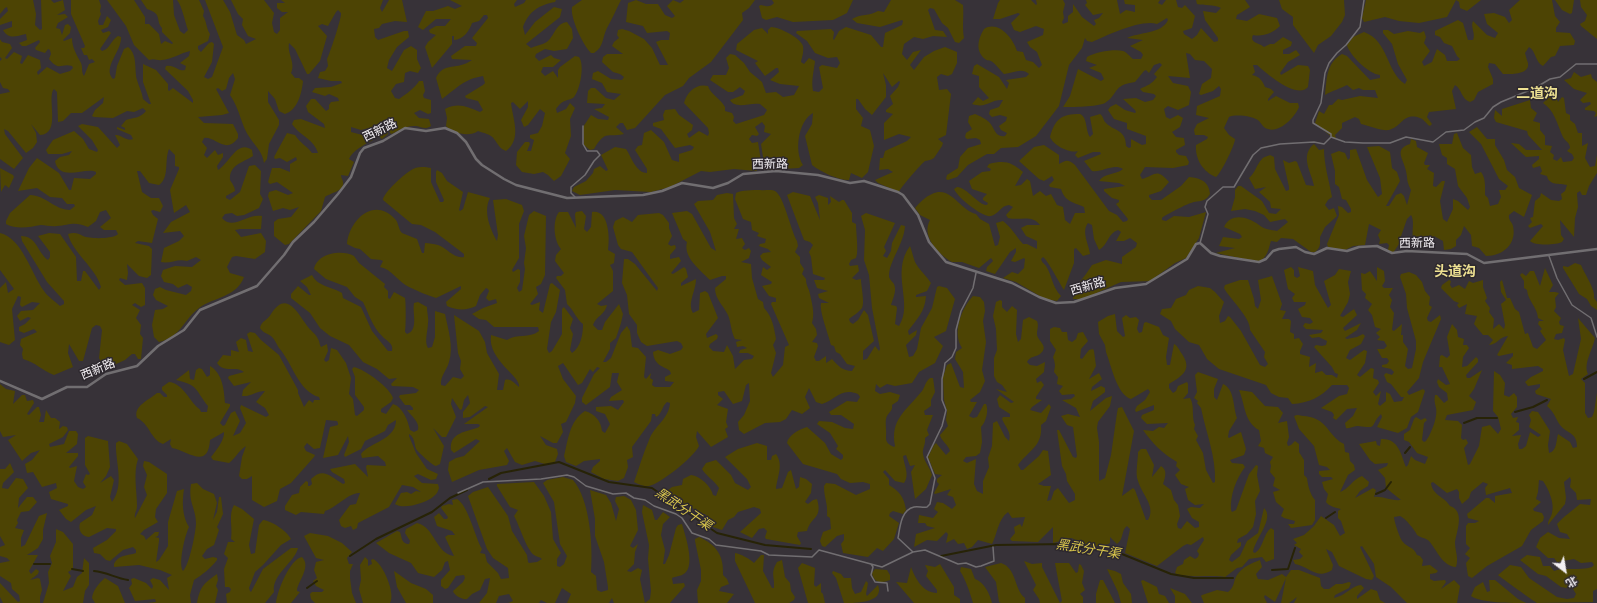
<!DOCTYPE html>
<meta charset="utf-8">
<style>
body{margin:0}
#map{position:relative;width:1597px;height:603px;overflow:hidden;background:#373238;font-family:Roboto,"Noto Sans SC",sans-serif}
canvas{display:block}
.north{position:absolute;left:1545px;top:551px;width:40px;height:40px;-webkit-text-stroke:3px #2d282e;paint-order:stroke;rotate:149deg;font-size:11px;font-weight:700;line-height:16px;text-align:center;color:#f3eff3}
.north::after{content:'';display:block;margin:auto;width:14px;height:18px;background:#f3eff3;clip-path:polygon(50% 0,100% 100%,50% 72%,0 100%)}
</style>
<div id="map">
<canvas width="1597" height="603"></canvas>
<div class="north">北</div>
</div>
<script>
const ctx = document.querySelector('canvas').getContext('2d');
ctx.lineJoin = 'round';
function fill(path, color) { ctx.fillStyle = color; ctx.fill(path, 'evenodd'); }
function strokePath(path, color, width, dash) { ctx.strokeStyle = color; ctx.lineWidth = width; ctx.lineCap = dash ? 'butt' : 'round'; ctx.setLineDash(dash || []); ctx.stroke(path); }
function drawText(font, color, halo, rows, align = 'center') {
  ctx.font = font + ' Roboto,"Noto Sans SC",sans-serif'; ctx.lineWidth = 3; ctx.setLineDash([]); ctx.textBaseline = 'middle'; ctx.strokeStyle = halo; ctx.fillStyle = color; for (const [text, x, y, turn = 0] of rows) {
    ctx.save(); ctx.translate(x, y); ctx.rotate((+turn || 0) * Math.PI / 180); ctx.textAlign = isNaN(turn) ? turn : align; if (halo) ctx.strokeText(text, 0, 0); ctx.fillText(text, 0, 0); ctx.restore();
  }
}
const green = new Path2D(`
 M0 0H33L36 14 35 25 40 30 42 29 41 0H51L54 3 63 0 65 10 57 15 65 14 68 17 58 23 56 28 60 29 62 35 65 25 68 24 71 27 70 33 63 40 64 41 72 38C72 48 77 55 81 63 83 68 81 72 84 76L89 64 95 62 92 59 89 60 87 55H84L81 48H84L85 46 71 14V0H99L101 6 100 11 101 14 98 21 99 25H103L107 16 111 20 108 27 101 30 103 33 109 31 111 33 100 49 102 51C110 49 111 40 118 36L121 37C122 51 102 68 113 79L115 78 117 66 124 49 128 47C138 55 134 69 137 80 139 87 142 92 143 99L149 104H151L143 82V64L156 70 168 84V90L169 91 173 88 193 103V100L188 91 165 69 166 66C174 64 179 72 185 70L186 66 180 63 189 56 190 51C181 53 172 59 162 60 157 61 155 58 149 60L134 45 126 26 107 0H134L145 17V24H149L159 34 161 44 165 41 172 44 173 43 162 32V28C155 20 163 14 147 9L141 0H173L174 15 180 31 184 34 188 30C185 22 182 6 177 0H199L204 11 203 16C207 22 206 28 210 34L208 41 198 46V49L201 52 209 43 212 42 214 44 212 62 204 77 208 79 212 77 223 47 205 0H223L230 12 237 35 244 40 246 44 256 39 248 36 242 25 243 19 238 14 231 0H264L274 13 272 23 274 32 277 34 280 30V18L288 12H282L277 8V3H285L281 0H383L380 8 382 12 389 0H402L407 22 395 21 382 24 379 28 374 29 375 37 378 40 404 31H408L409 37 397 47 389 60 387 68 392 71 404 50 411 46 417 50V59L421 68 418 73 410 71 405 73 404 82 396 84 391 91 395 98 399 99C405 95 416 87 419 81H423L425 91 423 95 424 98 431 100V113L428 114 420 110 414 113 419 118 429 119 431 126C425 130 422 127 416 126 405 125 399 131 391 134L385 125 388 134 382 139 369 128 361 130 351 127V132L370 137 373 140C365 144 352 151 349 159L354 162 348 176 341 175C341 178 343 180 343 182 345 191 330 193 325 197L321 211 289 244 285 245 274 236V222L278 219 291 217 299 207 290 210 283 208 273 211 268 196 269 192 276 190 288 195 293 193 277 182 270 184 268 182 272 168H280L290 172V164L297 160 296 157 287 162 280 158 275 159 274 157 287 133 295 135C301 144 306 145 312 153H318C314 139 300 136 292 124L294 120 301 119 325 128 324 124 308 112 306 106 311 99H315L326 111 329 109V105L331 102 339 101 338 98 329 94 325 96 312 92 315 88 331 87 342 83 341 81H331L318 78 320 72 325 71 328 66 327 59C329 56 342 17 341 13L338 10 336 12 328 26 322 24 318 26 327 36 320 61 309 74H307L295 49 289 43C287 54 296 63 291 73L295 78H299L303 81C302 92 298 110 285 114L279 111 275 99 268 91V102L279 120V125L269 144 267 159 264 163C262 151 256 147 250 138 241 126 240 109 230 95L235 79 233 73 229 78 226 89 222 91 218 88 216 89 229 113 222 115 198 117 204 123 233 124 238 134V138C226 155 215 136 204 138L202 142 207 148 204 155 207 158 215 150 218 155 223 153V157L217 166 218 170C229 164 237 139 252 150L253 156C242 163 229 165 230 180 232 183 235 187 235 191L226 196V198L230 200 240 192 249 166 255 165 261 171 260 194 263 199 259 208 244 215 237 216 232 213 225 214 222 218C233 231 247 213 262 216L261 229H240L235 230 241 237 261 233 266 241 265 252 255 259 236 256 232 257 227 267 230 273 244 277C237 297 214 297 199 308 184 319 181 337 159 342L154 337 152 325 155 310 163 309 168 306 156 300 153 295 155 289 160 287 166 290 186 295 191 291 192 287 187 284 178 288 173 284 164 282 161 276 163 270 175 266 192 267 201 260 196 257 187 261C178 258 170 264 161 262L164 248 179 241 184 236 180 231 163 233 171 222 190 212 186 205 174 213 170 190 179 169V167L175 166V155L169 149C164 161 170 177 159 185L149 183 140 171H137L142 192 151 198H159L163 206 160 212 153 210 151 211 153 215 158 219 152 243 138 241 135 243 149 246 152 249 151 275 147 278 139 276 127 264 128 273 127 280 120 278 119 280 125 285 142 283 145 288V305L141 307 135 303 132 305 140 310 136 318 141 325 140 334 143 338 141 359H138L135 354H132L125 360 116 364H102L99 358 102 330 100 326 96 325 92 328 83 361H79L69 344 68 353 73 367 54 375C43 371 35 362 23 359L22 354 23 349 20 345 21 339 37 332 34 329 24 333 19 331V327L25 324 31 318 28 317 20 321 17 316 21 311 33 310 40 303 32 302 22 307 20 305 21 297 18 296 12 309 15 340 9 345 0 342V288L6 282 8 293 14 289 0 270V233C22 238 31 273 44 291 48 297 55 301 60 306L64 304V301L47 282 22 241 21 236C37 236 37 252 48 260L50 257V252L38 236 49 233 60 234 76 257 77 281H81L83 271H85L99 290 101 287C96 268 72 252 68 234 74 232 78 233 83 236 90 239 110 239 117 235L118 234 116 230H104L100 227 111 218 106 210 100 212 96 221 88 227C74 221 70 225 57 226 51 227 46 225 41 225 30 227 17 230 6 224V221L10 213 30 195C45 195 55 210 70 210L75 206 74 204H67L62 198 50 197 37 188 18 191 29 168 37 158 59 173 69 190H71L74 178 90 179 96 174V172C87 166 59 183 55 161L60 157 69 155 72 151 62 154H48L46 150 53 140 74 131 83 139 89 149 97 152 98 150 92 140 78 126 82 124 98 127 117 148 120 145 115 135C121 134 127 142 133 139L131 135 117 129V127L125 130V128L121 126 126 120C132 118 141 118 146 111L143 108 134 112 127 111 113 118 94 117 92 116 95 110 103 103 104 97 82 113H71L63 121 58 122 57 92 54 89C46 97 62 134 40 135L31 124 36 133 37 142 33 148 26 153 8 131 4 129 5 134 23 158 14 169 0 159V94L10 92 8 89 3 88 0 82V61L2 59 0 57V39L2 42 10 44 12 48 5 58 7 59 14 52 22 56 20 63 22 64 28 55 40 60 41 68 37 72 38 75 47 67 60 74 70 71 73 68 72 66C60 63 60 72 49 59L51 54 50 50 48 49 45 53 36 50 35 48 40 42 39 40 26 46H22L19 43 27 40 26 34C16 36 9 40 3 30L12 27V21L0 25V19L8 11 7 7 5 8 0 14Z
 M450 0H517L514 4 515 7 524 3 526 0H556L555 2C539 5 529 11 523 27L525 35 535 22 554 7 562 9 560 17 526 44 531 48C537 45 544 45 549 40 555 33 557 23 567 22L572 29 573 38 567 49 554 51 545 49 536 54 535 57 539 61 551 55 554 58 561 60 553 67H543L541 72 545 76 553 71 558 78V70L560 67 575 56 579 57C585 65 580 90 574 97 571 100 568 99 565 101 561 102 558 106 556 109L557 113 566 109 570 103 575 108 570 119 571 136 565 153 570 159 561 176 554 181 548 175 543 172 534 174 522 172 516 165 517 152 525 142H529L530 144 527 151H531L534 140 530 138V135L538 133 542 126 545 113 540 109 528 125 524 127 521 120 528 107V101L520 109 513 102 511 103C513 120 522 139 506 151 500 149 498 144 494 139 491 134 483 133 478 131 470 137 453 134 446 126L447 118 445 109C459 102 467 107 480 112L483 110 478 101 466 98 465 96 483 85 485 83 483 76C464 79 457 88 442 99L436 78C444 61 457 71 472 60L452 59 451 56 465 46H476L477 43 472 38 488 18 487 15H484L479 21 472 23C470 30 463 40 454 40V36H452V44L432 68 425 47 428 42 436 35 430 33 429 30 436 26H445L451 19H436L423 30 418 27 426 11H433L448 6 455 9 462 6Z
 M582 0H621C616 10 612 19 607 28 602 38 604 47 594 53H591C583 45 570 18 572 7Z
 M636 0 646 4H658L665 15 672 18 675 16 667 6 673 0 680 3 684 0H755L749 8 742 13 743 20 711 62 689 78 683 86 665 95 635 128 627 130 623 123H620L616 127 624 134C607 138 606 129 594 149L590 150 584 145 583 127 591 115 598 119 608 120 609 117 594 109 602 108 605 104 587 103 588 91 591 88H595L606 98 614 100 621 94 607 92 602 83 592 79 593 73 598 71 611 79 622 80 624 77 620 74 613 72 602 62 603 57 607 54H623L612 46 614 42 619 38 617 35 618 30 622 29 629 31 644 39 652 48 660 65H668L656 42 661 40H669L670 33 667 31 647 33 643 26 626 22 628 3Z
 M772 0H853L847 13 833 20 793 22 777 17 766 20 762 18 759 6 761 5C766 6 770 8 774 3Z
 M891 0H955L963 5C964 16 962 27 964 38L959 43 955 42 948 28 942 23 934 9 930 8 928 10 935 30 943 31 947 37 933 36 923 39 914 37 904 44 902 54 907 60 913 52 921 50 910 65 914 70 924 57 934 51 945 47 957 52V63L952 74 948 76 941 74 937 77 939 90 947 89 951 94 946 135 938 139 943 143 942 146 934 158C931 160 929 160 925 161 922 163 900 188 899 192L878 183 875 180 893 172 888 169 879 170 880 158H883L885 151 907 141 911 137 899 134 884 140V123L893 114 886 112V110L893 104 890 96 898 87 900 82 899 81 892 87 883 73 886 85V97L872 115 865 109 858 99H856V109L863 118 861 126 870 130 874 146 868 172 862 178 851 173 849 180C838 180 821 172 812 165L805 136 812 124 813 113C798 121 794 152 803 165L799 168 765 170 761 144 771 134 764 132 765 126 762 122 755 127 759 134 757 136 752 135 749 139 752 143 758 142 761 161 760 168 756 171 734 169 710 172 701 171 670 187 651 192 615 190 580 195 572 191 574 187 586 181 593 173 594 169 600 166 606 171 608 170 601 155 615 147 626 149C631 156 636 173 647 173V169L635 150 638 146 642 145 644 133 651 130 664 142 672 160 679 162V154L692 150 694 147 690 145 675 148 661 129 653 126V123L664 120 663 115 665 110 675 109 679 115 693 125 692 130 687 134 689 138 699 131 708 136 709 133 708 128 684 103C687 92 696 83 708 86 710 94 721 99 725 107V111L732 113 734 117 733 121 736 124 764 115 767 110 760 104C750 102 736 110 730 100L743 95 745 91 740 87 733 92H728L710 80 713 75H726L729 68 726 58 730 54 735 55 744 63 750 72 762 82 766 93 776 92 783 97 794 95 799 86 780 84 770 80 779 72 778 68H776L765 76 755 63 758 61 736 50 737 44 754 30 762 28 768 34V30L771 27C779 27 801 38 803 46 804 52 802 57 801 62L804 64 809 58 815 61C814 71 811 80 813 91L819 92 823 88 819 67 822 65 837 68 840 63 837 57 828 58 815 53 807 41 796 33 797 31 831 29 834 32 833 39 834 40 839 31 846 27 871 35 881 47H883L885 33 902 25 903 21 902 20 880 27 857 23 852 19C860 14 870 16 878 11L884 12Z
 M1000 0H1031L1036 5 1037 4 1036 0H1063L1065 4 1063 12 1064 18 1062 22 1063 24 1068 22V16L1073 12V4L1082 17 1094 26 1096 24 1094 20 1099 18 1103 13 1093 15 1085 5 1087 3 1086 0H1117L1120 14 1126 10 1135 12V5L1125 4 1124 0H1160L1158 3 1162 5 1166 0H1176L1178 7 1182 8 1185 5 1195 16 1192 28 1183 31 1184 34 1192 39 1197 35 1201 28 1214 42 1218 41V38L1205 20 1203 11 1216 13 1221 8C1213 4 1205 6 1197 4L1196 0H1245L1250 7 1237 15 1236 19 1247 21 1259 14 1277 18 1280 26C1273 33 1263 37 1253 35 1249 43 1260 43 1264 47L1270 44H1274L1283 37 1292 42 1291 46 1283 50V54H1289L1296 50 1300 55 1288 62 1280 73 1281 75 1298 65 1308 66 1310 70 1308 87C1297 100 1266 73 1257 65H1253L1255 72 1252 75C1260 77 1262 80 1265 87L1271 89 1274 92 1268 99V101L1276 96 1290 103H1298L1299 107C1295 117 1280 133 1268 129 1263 128 1262 124 1259 121 1254 116 1235 114 1229 117L1224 128 1229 135 1235 139C1235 145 1220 175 1216 177 1203 172 1195 159 1196 145L1207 139 1208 137 1204 135H1195L1194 130 1197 124 1209 118 1196 115 1197 106 1220 96 1221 89 1219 86 1213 91 1201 95 1199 94 1202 84 1211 78 1212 69 1204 61 1195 60 1190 54 1186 53 1190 78 1168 76 1173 83 1188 86 1191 92 1189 105 1178 110 1168 106 1164 109 1166 117 1170 119 1178 115 1183 118 1180 127 1172 132 1176 137 1184 138 1185 145 1176 150V152L1179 155 1186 156 1189 162 1188 165 1173 168 1145 167 1140 175 1142 179C1155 176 1156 167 1169 182L1161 191 1149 195V197L1152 200H1161L1181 186 1189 177C1200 178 1209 181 1210 194 1205 203 1199 200 1191 203 1187 204 1165 215 1162 218V220L1166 221 1174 216 1189 217 1206 212 1199 238 1186 258 1175 263 1150 281 1121 282 1083 299H1073L1075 288 1086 274 1092 265 1106 260 1122 264V257L1136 247 1137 243 1130 238 1124 241H1116L1121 232 1118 230C1108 233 1108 245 1099 250L1094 239 1092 225 1088 223C1081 232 1089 244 1090 254L1083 256 1076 248 1074 249V263L1064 290C1060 284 1047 259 1043 257L1041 259C1042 263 1044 263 1046 266 1052 275 1052 287 1061 296L1057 301 1045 299 1016 282 1003 278 1012 272 1018 274 1024 268 1025 259 1024 258 1015 262 1011 261 1016 252V248L1010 252 995 274 986 271 987 267 993 261 991 258 979 268 962 262H952C938 254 921 236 930 220L920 215 915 208C920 202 925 197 932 194 951 185 959 210 976 214L980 219 989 224 995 246 998 245 1000 237 996 223 1003 221C1011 227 1016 236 1023 244H1027L1037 249V241L1026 236 1021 228 1027 225H1040C1032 214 1019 221 1008 218L1006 215 1013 207 1009 205C1000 206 999 214 991 216 983 218 957 197 954 189L957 187C968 188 979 206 987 205L988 203 983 200V198L987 194 972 189 969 181 982 172 990 171 991 169 987 167 989 164C1005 160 1011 162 1023 172L1015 186 1021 185 1027 179 1030 181 1033 196 1040 191 1046 196 1051 194 1057 205 1063 207 1065 220 1070 224 1075 213H1085L1084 207C1073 202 1065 202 1061 189L1050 187 1049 185 1054 180 1052 176 1044 181 1039 179 1019 161 1034 147 1044 145 1059 155V164C1066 160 1068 159 1075 165L1109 211 1117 215 1123 222 1127 221 1128 219 1116 204 1119 202V200L1112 198 1104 191V189L1125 186 1119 183 1099 181C1104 173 1116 175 1123 169 1113 163 1102 173 1092 171L1084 161 1101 154 1100 152H1093L1078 158 1075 155 1078 151C1070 154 1053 145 1050 137 1055 119 1061 114 1080 114 1088 118 1085 130 1090 137L1093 134 1090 117 1100 114C1103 116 1103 119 1105 122 1113 131 1126 129 1126 146L1129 148 1131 147V139L1142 145 1146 144V136L1127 129V123L1114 119 1108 110 1110 107 1116 104 1125 110 1135 113 1136 112 1135 110 1123 99 1136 98 1145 102 1153 100 1156 96 1154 94 1143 92 1140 89C1148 85 1152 84 1157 77L1154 74 1162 65 1160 63 1154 65 1149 73 1146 70 1144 71 1135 82C1112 85 1119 94 1105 103 1097 107 1072 107 1063 107L1070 96 1078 69 1101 81 1104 79 1101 73 1089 68 1097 65 1086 61 1087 57C1096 52 1114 49 1123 51 1127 52 1130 57 1133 59H1141L1143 55 1141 52 1130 46 1143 40 1127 38C1139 32 1162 34 1168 20L1167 18 1157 24C1141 19 1108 35 1092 42L1087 41 1085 38 1082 48 1069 65 1059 106 1036 136 1018 147 1001 148 994 154H987L968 165 957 177 948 180 946 179 947 175 958 168 960 157 968 148 981 144 980 140 976 138 967 139 965 137 966 133 972 129 968 122 969 116 975 114C980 116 986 119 989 122 995 128 995 138 1005 136L1007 133 1001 130 999 126 1006 121 1007 117 1000 115 992 117 989 114 990 110 999 107 1003 100C990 99 987 109 972 104L978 97 983 101 989 98 979 87V76L972 74 974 66 977 64 999 77 1007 89 1009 83 1006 80 1026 77 1029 74C1022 67 1013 73 1004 74 1000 70 996 64 991 61 989 60 987 61 985 59 975 51 978 39 984 29 998 20 1013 38 1017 51L1023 52 1026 60 1033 62 1039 68 1042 65 1037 52 1030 47 1027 42 1043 35 1044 29 1036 26 1020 32 1014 30 1011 23 1020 14 1018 13 1000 19H993L998 3Z
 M1279 0H1344L1345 15 1342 22 1331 36 1318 45 1314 53 1293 25V17L1282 9Z
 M1366 0H1481L1467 11 1460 8 1459 2 1456 0 1447 17 1419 23 1399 21 1385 17 1364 22 1362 18Z
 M1520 0H1552L1555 16 1560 22 1556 28V32L1570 33 1575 41 1574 45 1560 46 1555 56 1551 57 1543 66C1535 62 1536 51 1529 47L1525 53C1526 57 1527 60 1528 63 1530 75 1511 74 1503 74L1495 64 1489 63 1488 67 1493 79V84L1478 92 1474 100 1470 102C1461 99 1462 89 1455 85L1452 91 1456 109 1429 112 1427 117 1432 124 1430 126C1426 124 1425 120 1420 118 1403 112 1402 127 1389 130 1381 131 1370 126 1361 124L1359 119 1355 117 1342 123V128L1335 135 1336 138H1333L1315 123 1319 111 1324 114 1329 105H1332L1338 99 1342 100 1360 96 1378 98 1375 90H1363L1359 88 1353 90 1347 85C1340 89 1333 90 1325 95 1327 79 1326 63 1342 54L1347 56 1370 80 1380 78V75C1369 74 1350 56 1347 45L1353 37 1364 32C1389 41 1386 72 1405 84L1407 80 1398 64 1392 44 1383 33V30H1388L1394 34 1408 31 1420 33 1424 31 1426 37 1424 43 1430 51 1422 62 1424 66 1432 62 1437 49 1445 55 1447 61H1457L1460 59 1457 56 1452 46 1444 43 1440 37 1435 35V31L1458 20 1463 23 1468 40H1473C1476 33 1470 27 1473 21L1487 35 1495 38 1498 33 1487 24 1484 14 1494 13 1505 17 1509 23 1512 20 1509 10Z
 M1555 0H1574L1572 13 1570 14 1562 10Z
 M1580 0H1597V39L1581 26 1580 24 1585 21 1587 15 1581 7Z
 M1574 72 1581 77 1591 74 1592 78 1597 82V116L1594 117 1596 113 1594 111 1585 110V108L1591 104 1590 102 1583 103 1580 100 1587 93 1574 89 1564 80 1571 78Z
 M1549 88 1555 94 1558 102 1562 97 1564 98 1566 113 1570 115V120L1575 124 1578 133H1582V146L1588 143 1585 158 1590 167 1595 166 1597 155V173L1589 186 1586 195H1582L1580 191 1577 193 1578 207 1575 218 1574 237 1560 220 1561 235 1564 239 1562 242C1557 245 1534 246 1530 241L1543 226 1541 224 1530 228 1528 226 1532 222 1530 218 1533 217 1535 201 1540 197 1541 193 1551 200 1559 201 1562 199 1561 194 1565 191 1567 185C1560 183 1549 186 1547 176L1540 174 1542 171 1540 166 1533 168 1532 165 1539 159V156L1526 157 1512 144 1511 143 1519 144 1526 150H1542L1528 135 1527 131 1496 122 1494 118 1495 110 1502 116V109L1530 100 1531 108 1537 113 1533 121 1540 123V130L1545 136V145L1552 146 1550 152 1554 155 1553 159 1557 161 1561 157 1563 162 1572 161 1574 158 1572 154 1567 151 1570 148C1570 142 1564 141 1562 135 1557 123 1554 110 1543 103L1546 100 1541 95 1542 92Z
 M1477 127 1487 139H1495V145L1504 160 1507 170 1515 177 1519 188 1532 195 1524 217 1514 211 1509 215C1508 220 1512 222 1513 226 1517 244 1503 256 1486 256L1479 248 1472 246 1471 235 1464 226 1461 235 1456 240V246L1451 249 1444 250 1443 241 1434 236 1430 245 1416 248C1409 235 1416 223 1411 215L1407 219 1399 242V244L1393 253 1388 250 1389 245 1387 243 1379 244 1380 240 1378 235 1381 230 1369 224 1365 245 1353 246 1345 250 1328 247 1327 244 1339 215 1338 206 1342 207 1348 213 1351 212V209L1346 200 1342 199 1339 187 1335 184V171L1331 154 1339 151 1345 153 1348 160 1350 158V150L1356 149 1367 180 1378 197 1382 194 1380 178 1367 147 1379 146 1390 152 1392 168 1397 172 1400 181 1386 206H1389L1396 195 1401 193 1404 196 1407 205 1411 190C1406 180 1408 180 1406 171 1404 160 1393 149 1410 144L1411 139 1416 141 1417 147 1428 153 1424 163 1425 165H1430L1427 169 1434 173 1433 186 1436 187 1442 181H1445L1440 201 1443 219 1447 222 1453 209V199L1458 201 1468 210 1470 207 1467 198 1458 186 1455 169 1447 164V158L1442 155 1439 144H1452L1454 134 1457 133 1463 148 1471 155 1472 167 1475 174 1481 172C1486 178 1485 188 1485 195L1488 198 1490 206 1498 204 1501 197 1499 190H1505L1508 186 1499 179 1481 144 1469 132Z
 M1314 144 1319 150 1324 149C1324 165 1329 180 1332 197L1328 200 1325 205 1329 210 1334 208 1337 216 1325 227 1320 237C1320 244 1321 247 1315 252H1311L1293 239 1281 238 1277 242 1271 241C1268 250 1268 257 1258 262L1216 253 1235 248 1219 246 1223 237 1239 239 1242 237 1240 234 1224 227C1231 212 1248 217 1259 225 1263 229 1272 230 1277 231L1288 222 1285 219 1270 222 1264 215 1255 211 1245 209 1231 211 1235 197V190L1238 186H1241L1262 201 1269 213 1276 214 1281 209 1271 208 1270 202 1259 192 1266 187 1255 189 1249 178C1256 172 1256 165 1262 159 1263 157 1268 156 1270 155L1274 157 1275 169 1286 191 1289 190V187L1283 160 1289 163 1295 161 1297 162 1306 185 1314 186C1312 173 1299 156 1314 144Z
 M425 167 431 168V182L440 202H443L444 200 436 182V172L437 170 442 173 447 181 463 192 459 210 460 211 463 209 468 192 490 198C483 211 490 229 497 241L498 235 493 200 506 199 522 205 524 211 519 224V258L512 270 513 272 518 269 520 270V282L517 288 519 292 522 290 525 269 524 263 526 248 524 236 529 215 534 211 546 216 545 275 541 284 536 287 538 294 530 304 532 305 540 302 539 310 543 313 550 284 552 283 560 290 556 312 551 322 547 349 549 353 552 351 562 334V309L564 307 573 319 570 328 573 334 570 350 572 353C581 347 583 334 583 324 576 319 574 310 567 304L565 290 556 278 557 276H561L564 273 555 261 556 255 561 249C554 241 552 221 559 212H568L576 228 575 214 576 212 582 211 586 216 584 229 587 232 591 227 592 212C609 209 610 238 608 250L615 254 614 263 610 265 613 271V291L597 304 601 306 607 305C605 315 596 316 593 325L598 330H602L605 322 619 304 623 314 621 323 616 338 610 343V349L603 362H606L611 358 621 333 627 326 630 331 632 347 638 348 646 357 644 377 646 379 651 373 650 378 653 380 652 385 655 387H670L674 382 665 381V377L671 374 670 371C664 366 654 366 653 352L658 350 670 354 681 350 683 347 681 343 677 341 647 346 641 342 637 333V325L629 314 627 295 622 283 624 259H628L635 264 657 291 658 288 632 252 621 249 618 245 613 227 615 221 623 217 632 222 638 215 659 213 663 215 669 223V228L672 236 668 244 671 246 675 245 676 248 670 255V259L679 257 681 261 671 273 673 274 684 267 686 269 688 277 681 283V286L696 279C696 291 687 303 693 313L699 310 700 293 705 291 708 293 718 318 706 334 707 338 716 334 718 336 717 339 710 344 709 347 713 351 724 352 727 345 733 356 735 369 744 360 752 359 754 356 748 353H739L740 350 747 348 743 346 737 347 736 342 742 340 735 339C731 332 731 322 728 315 723 305 715 299 715 288L726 279V276H722L710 280C699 269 683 257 687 242L683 239 672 213 687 211 692 214 711 248 716 251 710 232 694 204 698 201 713 200 717 195 727 193 733 194 734 218 737 224 734 229H739L736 239 742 238 745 244 742 248 745 250 749 248 751 251 749 258 741 262 751 264 752 278 758 299 763 302 764 308C772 316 774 327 776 339L773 345 776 353 771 373 773 377 783 365 785 347 789 345 771 304 772 302H776V298L769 296 762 286 771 284 772 282 761 275 763 267 767 270 771 267 762 260 760 256 763 253 771 252 768 249 759 246 760 244 765 243 766 239 757 236 759 233 752 230 751 222 743 219 735 199 736 193C741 190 753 190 760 190 765 191 771 189 775 191 784 196 791 231 797 241L798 246 795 252 800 257V263L804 269 802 274 806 279C806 286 809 288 810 294 812 304 815 313 812 323L816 329 817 335 812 342 817 343 818 346 814 357 816 361H819L826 356V363L832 359C838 366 843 371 852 371L855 366 847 364 840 354 836 352 834 346 831 345C829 336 819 311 821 303H829L819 298 818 294 828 291 817 288 814 280H824L825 278 813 274 811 257 809 252 813 245 810 242 804 240 787 195 793 192 810 196 820 220 818 203 815 197 819 195 828 198V205L831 202 830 196 839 202 842 200H844L852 213V222L856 224C856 233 859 252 856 258L851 260 849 264 850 266 858 265 859 271 852 278 856 280 861 279C861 286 865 303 862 308 859 312 853 316 849 319L850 322 853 324 858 320 864 310 868 315 874 341 863 351V360L867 359 875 346 879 351 880 349 872 308 869 275 864 260 865 230 861 216 866 213 895 223 884 247 886 251 883 256 887 258 891 251 892 243 901 225 905 226C904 244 889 261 889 276 889 279 892 281 894 284 897 291 893 298 891 305L896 306 897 308 895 324 899 326C914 303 890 273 910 246 912 251 913 257 915 262 919 270 926 275 931 283L927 291 916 295V297L926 296C925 312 917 319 908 331L909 335 917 330 916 335 906 345 909 357 913 356 917 349 921 328 932 308 937 287 939 286 947 288 955 299 946 331 934 337 943 346 935 363 919 372 912 383 895 386 887 384 880 388 876 384 875 391 880 394 890 392 900 395 898 401 892 405C893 411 889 412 887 416 885 420 886 425 886 429 887 439 883 442 894 447L895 446C890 419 906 411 922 391 925 387 925 382 930 378H933L935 392 931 400V406L924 411 925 415H933L927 430 929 435 925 438C926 444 922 449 923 454 924 462 930 467 932 475L926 489 915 499 911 472 915 465 910 466 906 455 903 456C904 465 910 475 904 483L895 481 885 470 883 472 889 479V485C900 492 904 497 906 510L903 514 893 511 890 513 889 516 899 523 894 539 883 551 877 548 868 557 843 553 841 544 844 540V534L837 536 825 547 822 546 820 541 823 532 831 529 830 518 827 516C828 502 824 499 824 486L826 483 835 484 856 495 870 489V484L863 482 850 483 841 479 837 474 803 464 787 443C788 435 800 429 807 427L825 443 831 454 841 460 843 458V455L836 449 838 446 830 433 817 424 819 421 832 422 845 428 853 429 854 424 841 415H831L829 412 847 401 857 402 860 397 858 394C840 387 836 400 822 404L816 402 809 388 805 397 810 408 802 414 792 410 786 419 780 422 765 423 744 434 739 430 738 422 744 415 750 401 749 383 746 385 742 401 733 404 724 391 718 392V395L723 399 717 405 728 409 726 422 728 427 725 429 728 437 711 447 697 431 696 437 699 446C694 457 660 484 649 486 643 487 639 484 634 482 639 468 643 454 649 440 654 426 669 419 670 403L667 402C662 406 662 414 656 417L655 414H652L651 421 632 447 633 457 627 460 628 467 624 478 618 481 604 479 591 472 593 467 600 461V459L584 461 576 466 566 462 564 456C568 441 569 421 585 411 595 414 601 421 602 431L605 433 610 424 605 414 596 411V407L611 406 618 410 624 402 623 400 609 401 611 397 622 390 617 382 619 373H612L610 387 586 405 582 402V398L594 374 600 368 597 367 593 372 590 369 582 383 578 385 563 363 558 366 563 379 576 396 575 403 566 422 561 424 563 432 557 443H553L540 436 546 445 557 449 558 454 555 462 548 465 535 461 522 465 515 462 507 448 504 451 509 461 507 465 479 470 452 482 448 470 449 462 456 458 464 456 480 441 476 439 454 453 451 450C449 432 467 432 479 427L480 425 478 424H464L488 407 485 406 470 417 463 418V412L470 403 468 395 464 400 462 409 460 410 452 398 451 404 456 417 446 437H442L433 428 444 446 440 464 436 466C432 465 419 453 416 449 414 443 415 438 409 434V436L416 453 427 469 438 474 436 479 431 480 418 474 414 476 422 483 438 484 439 488C438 491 437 494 434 496 427 503 403 510 395 504L401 493 407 492 411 494 416 491 421 492 413 487 402 485 389 507 358 523 357 528 353 530 351 526 345 528 341 526 339 520 350 505 356 504 360 493C349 492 336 508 325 511L324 514 301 512 296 515 285 510V506L292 495 299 493 300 487 306 481 308 482V486H310L312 484 311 479C323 467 330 476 343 484L345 483 344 479 332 472 330 469 355 464 368 477 366 467 367 465 386 466 385 462 378 456 362 458 361 454C370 442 396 440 396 420L388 425 385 431 365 441 361 449 345 457 344 455 349 442 348 436 338 455 323 458 330 427 338 425V423L337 421 326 420 320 448 314 449 307 443 304 447 306 451 315 455 314 457 291 483 280 489 277 501 264 507 252 500V476L247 479H242L239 476 242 457 246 446C237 452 236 458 229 463L213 460 211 457C216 451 225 439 224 432L210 440C208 470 188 451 172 448L170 444 171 439 163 444C151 440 149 423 137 418 133 406 149 400 157 393H160L164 397H167V395L162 390V387L169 382C181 383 188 397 195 405 197 408 200 408 201 412H207L208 406C195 390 199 385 176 380L189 370 190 379 194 380 196 370 199 368 202 369 207 377 210 375V366C223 374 224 390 225 403L230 404V406L220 423 223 426 225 425 231 413 235 411 240 421 233 436 240 433 246 423 240 408 241 405 266 417 269 415 265 408 256 402 265 391C256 391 251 397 242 396L243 390 251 382 234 386 228 378 229 376 244 372C236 365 224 374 217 363L223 355 231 356V350L239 352 236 342 241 338 246 340 248 351 253 352 247 334 250 332 255 333 261 340 279 355 298 390V393L304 407 309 400 313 403 314 400H320L319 397C298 391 293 364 279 348 277 345 275 340 272 337 268 333 264 334 260 328 261 321 268 320 271 314 287 289 298 314 308 327 311 331 316 334 318 339 320 342 319 344 321 347L327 344 328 351 324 360 326 362 329 360 331 348 337 350 346 363 351 378 349 394 353 399 355 415 357 416 364 410V407L355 395V377L352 369 354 367C366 370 390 388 393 398L391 402 381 409V412L386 414 393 404C403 407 408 421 410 430L414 432 418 430C420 422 411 416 407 410H413V408L410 405H405L399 397 400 395 416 393 419 390 413 387 392 386 391 384 397 378 389 379 377 369 363 362 349 345 330 336 320 328 310 313 291 298V294L298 286 309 295H311L307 287 300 281 312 275C318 287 331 286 342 293L343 298 361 307 372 331 388 351H392C394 343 386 341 382 336 372 326 369 314 363 302L355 297 347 287 326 279 314 269C317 253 342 249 354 256L359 263 385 284 384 287 388 291V298L390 299 394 292 405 298C406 303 406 327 405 332L407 334C419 330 412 313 414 303L418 302 427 307C427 313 429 319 428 323 428 330 424 342 428 348L432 347 435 337V311L445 314C448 329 454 347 449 362 447 370 440 376 441 385L445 386 453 377 461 379 464 376 460 369 461 361 458 353 454 315 479 331 485 342 487 353 499 374 497 390H503L505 380C511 378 515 384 519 387 522 377 487 360 491 335L507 340C517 333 529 339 539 331L538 327H494L486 320 479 319 472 314 483 308 497 303 496 299 489 301 486 298 489 291 488 289 486 288 480 295 476 306C466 311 456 310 447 306L446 302 461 289V286L436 298C426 295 418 291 409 287 398 282 392 269 380 267L383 261 381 260 371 259 360 249 355 248 347 244C349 220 374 196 395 219 399 223 398 229 402 233L417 239 422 253H424L425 243C429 243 434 244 438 245 447 248 454 259 464 257V254L435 232 421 225 412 224 383 200C383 193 405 173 413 169 417 167 421 167 425 167Z
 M0 168 13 175 14 177 9 188 5 185 1 192Z
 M1575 263 1581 265C1584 273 1596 290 1594 298L1597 302V310L1591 306 1587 299 1579 294 1563 268V266L1568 267Z
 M1291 267 1294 270V276L1297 278 1300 276 1298 267 1313 271 1315 285 1328 308 1331 305 1324 281 1335 275 1339 269 1351 271 1348 282 1350 294 1348 302 1340 316 1343 317 1354 309 1357 315 1343 328 1345 331 1361 323 1357 330 1345 338 1347 339 1357 337 1363 334 1365 336 1361 344 1350 350 1346 358 1350 360 1364 350 1367 351 1365 363 1357 375 1360 377 1371 368 1374 369 1373 378 1378 380 1379 383 1373 392 1376 396 1381 391 1378 404 1380 406 1386 401V392L1390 394 1394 402 1402 401 1404 397H1401L1391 384 1387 382 1384 375 1386 373 1392 375 1394 372 1391 369 1382 367V365L1387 364 1389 361 1387 358H1382L1377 349H1384L1387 346 1384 341 1377 340 1380 337 1376 333 1381 329 1375 327 1372 315 1368 310 1372 304 1365 298 1366 294 1362 290 1361 273 1365 274 1370 271 1377 281V267L1384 271 1385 281 1382 286 1384 288H1393L1389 295 1392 300 1390 307 1394 313 1392 330 1394 331 1402 324 1401 335H1403V342L1408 349 1405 366 1408 369 1412 368 1416 349V341L1407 308 1406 294 1400 277 1401 274 1409 272 1416 275 1422 282 1425 291 1430 297 1429 305 1432 307 1427 318 1428 321 1431 322 1440 315 1441 319 1423 362 1419 378 1407 392 1409 395 1423 389 1425 391 1418 412 1411 417 1407 428 1398 433 1377 427 1382 417 1381 414C1369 426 1379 429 1358 426 1354 426 1350 429 1346 428L1345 423 1353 416 1357 408 1347 409 1336 420 1333 418 1334 415 1332 412 1321 408 1339 396 1347 394 1349 388 1347 385H1332C1321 397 1309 403 1292 404L1288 398 1279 397 1271 393 1266 385 1219 369 1207 359 1199 345 1189 342 1175 329 1171 321 1160 314 1162 309 1171 308 1176 299 1186 295 1189 290 1198 286 1210 288 1215 292 1224 302 1219 316 1220 323 1225 321 1228 316 1230 317 1241 331 1260 365 1265 367 1268 364 1264 357 1265 352 1250 330C1251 318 1229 298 1224 288L1225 285 1240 280H1248L1254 299 1255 306 1258 309 1261 300 1258 280 1272 276 1282 304 1280 310 1286 311 1282 319H1289L1291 321 1290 332 1294 334V339L1299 338 1303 344 1300 351V354L1310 357 1309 367 1316 363 1315 373 1322 371 1326 375H1332L1337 378 1338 374 1335 373 1332 367 1314 347 1316 345 1322 346 1326 345 1327 341 1319 337 1312 338 1309 335 1321 333 1323 330 1306 329 1303 326 1305 323 1310 324 1313 322 1310 318 1302 317 1298 309 1305 305 1306 302H1294L1292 298 1295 294 1288 289 1284 270Z
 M1545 268 1553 285 1549 292H1555L1559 293 1555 298 1556 307 1554 311 1561 318 1559 322 1560 325 1564 326 1562 333 1556 334 1554 339 1558 340 1564 338 1565 340 1563 350 1569 376 1573 374 1581 339 1578 318 1595 338C1593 349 1583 364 1588 374L1581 379 1585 383V413L1588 418 1592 417 1594 412 1597 393V589L1593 591V602L1537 603C1535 602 1500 577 1498 575L1510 565 1521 567 1529 578 1557 597 1567 599 1574 598 1576 594 1573 589 1561 587 1546 576 1538 574 1520 560 1527 555 1540 557 1543 566H1550L1554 571C1565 567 1579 571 1592 567L1594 565 1592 562 1581 563 1574 559 1557 562 1554 558H1548L1536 547 1540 538 1548 532 1559 538 1570 539 1567 534 1560 532 1557 524C1564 516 1572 511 1580 504L1590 505 1591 499 1577 500 1576 493 1570 487 1571 480 1570 477 1564 482 1566 498 1565 504 1548 525C1548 519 1551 518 1552 513 1555 503 1548 488 1543 481L1539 480 1538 492 1536 499 1541 502 1533 509 1534 511 1542 513 1544 517 1543 521 1531 530 1522 546 1487 566 1472 578 1468 576 1466 563 1470 558 1465 554 1470 548 1466 544V526L1468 523H1475L1479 521 1468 518 1467 514 1486 498H1489L1495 503V496L1512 493 1510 488 1486 495 1485 488 1488 484 1483 482 1471 492 1469 498 1462 504 1459 498V492L1457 489 1447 493 1433 482 1431 483C1432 495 1445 497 1450 506 1465 511 1457 530 1455 542 1455 551 1459 558 1456 567 1442 566 1437 550 1429 541 1426 538 1421 538 1417 535 1415 530 1405 518 1400 516L1394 517C1394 521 1400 539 1403 542 1408 548 1413 546 1417 555L1420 556 1423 560 1422 566 1430 565 1438 571 1436 573 1430 574V579L1434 581 1445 580 1446 582 1441 589 1454 580 1460 586 1457 603H1407L1391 587 1376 577 1374 564 1362 546 1360 547 1374 576 1372 580 1366 579 1339 566 1332 552 1326 549 1333 565 1332 570C1317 580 1310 567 1295 564L1293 560 1300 559 1303 556 1299 552 1301 549 1294 545 1297 543 1293 539 1304 535 1314 526 1321 516 1334 525 1340 536 1345 533 1341 521 1338 518V511L1341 509C1336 508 1329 506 1326 502L1328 494 1324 489 1322 482 1333 479 1331 477H1322L1319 474V471L1330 470 1327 467 1319 465 1314 446 1299 429 1294 416 1297 415C1303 416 1310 416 1316 419 1328 424 1331 438 1344 444L1345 452 1349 453 1350 461 1354 465 1355 470 1348 475 1340 492C1348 490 1353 479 1362 476L1369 482 1368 486 1360 491 1355 498 1373 488 1376 490 1374 497C1383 496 1390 501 1401 500L1386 488 1385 478 1378 470 1387 466 1388 463 1375 464 1370 460 1359 444 1376 441 1377 445 1380 446 1381 439C1399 438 1401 455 1406 467L1408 465 1411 456 1415 460 1425 464 1428 457 1417 453 1409 442 1404 440V434L1410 430 1414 419 1416 417 1421 420 1425 418 1427 420 1424 423 1422 440 1424 442 1426 441C1431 434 1438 417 1436 408 1435 403 1434 401 1435 395H1437L1444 403 1448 400 1447 393 1439 387 1437 382 1438 379 1446 385 1450 384 1442 367H1439L1440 356 1442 355 1447 358 1450 355 1447 337 1452 324 1457 330 1458 337 1464 339 1463 345H1467L1469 348 1463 357 1462 367 1467 366 1476 357 1478 359V362L1466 375 1467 378H1470L1482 370 1474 389 1469 396 1476 402 1473 410 1447 415 1445 420 1458 421 1462 425 1461 438 1463 440 1466 439 1468 443 1464 448 1468 465 1470 464 1479 446 1482 427 1490 425 1498 434 1501 429 1498 417 1493 411 1494 371 1500 375 1505 383 1504 395 1509 397 1514 393 1517 397V407L1511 414 1513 418 1518 417 1516 422 1519 423V430L1512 436 1521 435 1518 444 1519 449H1522L1526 446 1530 432 1538 437 1541 435 1529 427 1531 420 1529 415 1532 411 1538 412 1550 431 1548 445 1549 453C1557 451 1556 441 1558 434L1570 442 1573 448 1577 447C1577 432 1567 434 1560 425 1555 418 1555 413 1547 406L1551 399 1536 394 1535 391 1540 387V384L1528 386 1525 382 1531 377 1543 371V369L1538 366 1512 369V365L1506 363 1513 356V353L1499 356 1497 355 1508 336C1500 336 1497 345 1489 345L1493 340 1488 335H1483L1474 324 1477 316 1465 314 1467 304 1459 308 1457 305 1459 303 1454 301 1441 288 1442 285 1449 280 1451 281 1450 285 1452 288 1459 285 1465 289 1469 281 1473 283 1483 280V287L1487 298 1485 301 1490 308 1489 312 1494 319 1493 329 1499 324 1504 329 1505 325 1501 304 1506 300 1501 292 1500 282 1502 280 1507 298H1510L1515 309 1519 312 1525 334 1528 333 1533 347 1537 349 1546 340 1540 331 1542 329 1538 324 1539 321H1544L1538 318C1537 307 1528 301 1527 290L1524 288V281L1520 275 1522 273 1526 276 1530 271H1534L1540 286Z
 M973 296 980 297 984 302 985 311 983 321 986 342 982 370 985 381 980 392 970 400 971 402H977L969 416 973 418 977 417 984 404H986C989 410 986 422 981 427L982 442 980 453 976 456 966 457 963 461 967 463 976 459 974 484 977 491 983 494V481L989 467 988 458 992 446 993 423 997 421 1005 437 1009 441C1012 432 1005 427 1002 419L1003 417H1010V414L999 407 997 399 1000 395 1011 403 1014 402 996 389 1007 392 1002 385 997 382 994 376V358L997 350 996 329 993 316 996 302 1000 300 1002 301V307L1007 312 1012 306 1017 310 1016 334 1018 342 1021 339 1023 320 1029 317 1037 321C1039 326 1037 329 1037 334 1037 341 1050 346 1040 354 1036 357 1030 356 1027 362L1030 365 1037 366 1045 362 1044 372 1036 379 1037 383 1041 381 1044 385 1036 397V399L1042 400 1032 407 1030 410 1041 413 1049 404 1051 407 1046 421 1041 425C1043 446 1029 450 1018 465L1021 470H1023L1039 456 1043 450 1048 451 1051 475 1038 484 1044 486H1051L1047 501 1051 500 1054 491 1058 488 1069 503 1075 500V494L1067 481 1066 474 1062 466 1057 430H1059L1073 457 1076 458 1077 456 1073 427 1067 425 1061 416 1068 414 1080 417 1076 408 1062 400 1071 399 1075 396 1074 394 1062 395 1059 391 1063 386 1057 384 1058 377 1054 372C1054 370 1055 368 1055 365 1054 354 1051 362 1056 350L1050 341V329L1054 327 1060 328 1062 332H1067L1068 340 1072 342 1076 339 1078 333 1083 332 1088 341 1081 349 1080 358 1082 359 1089 350 1093 349 1094 351 1096 366 1089 379 1099 373 1102 379 1092 387 1091 391 1101 386 1105 388V392L1093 401 1090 411 1106 398 1112 396 1110 406 1098 422 1097 428 1099 442V481L1105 478 1111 455 1117 413 1118 408 1122 407 1134 431 1122 496 1133 488 1135 490 1146 520H1148C1156 506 1142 495 1138 481 1135 474 1138 461 1138 452L1141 449H1146L1154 465 1152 477 1161 466C1168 470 1165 478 1163 484L1171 490 1174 500 1178 505 1180 516 1177 524 1178 528 1181 529 1187 521 1195 528 1199 527V522L1192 518 1187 509 1191 507 1200 508 1204 504 1195 505 1188 500 1185 489 1189 487 1181 484 1175 475 1180 470 1176 466 1177 462C1163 454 1152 443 1143 430L1153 431 1159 427 1164 428 1168 423 1147 424 1141 418 1142 415 1154 410V405L1136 412 1135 410 1137 406 1145 400 1150 392 1148 389 1131 399C1117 395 1111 365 1106 352L1105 345 1099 334 1098 322 1108 316 1115 314 1117 331 1123 337 1125 336 1122 318 1126 315 1130 318 1136 317 1139 320 1137 329 1139 333 1142 332 1144 323 1146 322 1159 327 1163 335 1169 338 1166 357 1167 365H1170L1174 344C1178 346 1179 350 1182 354 1192 369 1184 375 1169 384V388L1173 393 1176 391 1178 386 1187 382 1188 384V393L1183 399 1190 398C1195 406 1191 416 1195 425L1194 429 1198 436 1196 440 1203 453 1206 470 1213 483 1215 482C1216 456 1206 433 1201 408L1197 403 1198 401 1194 398 1197 392 1195 375 1198 372 1218 379 1214 389V397L1217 400 1223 384C1235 389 1233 408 1237 418L1229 431 1228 437 1229 438 1241 432 1246 449 1244 455 1230 460 1232 463 1243 464 1245 467C1236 479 1230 495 1231 510L1232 512 1236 510 1249 474 1256 465 1258 466 1257 475 1260 491 1255 501 1256 514 1253 527 1247 534 1238 539 1237 543 1241 542V546L1231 555 1229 560 1232 562 1240 556 1247 541 1258 533 1264 508C1275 518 1255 539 1253 552L1255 553C1264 547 1263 534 1271 528L1274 530V559L1266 562 1262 557 1249 559 1242 567 1237 568 1225 577C1214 574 1184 579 1175 573L1177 567 1183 564 1184 560 1190 556 1195 559 1198 557 1199 554 1197 551 1204 540 1203 537 1191 545 1187 544 1183 546 1157 566 1125 553 1130 529 1127 526C1121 530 1124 539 1117 544L1110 537V543C1099 550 1082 545 1072 538L1053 543V527L1038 542 1012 541 1010 539 1015 533 1014 527 1020 524 1022 527 1025 517 1012 518 1008 512C998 519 997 535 992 544L978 540 972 547 967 549 964 543 958 544 954 539 946 543 948 534 946 532 937 541 927 540 914 547 916 534 935 528 927 526 925 523H918L919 515 933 518 938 512 934 509 937 502 943 503 952 509 956 505 953 497 947 495 951 489 935 494 934 493 939 484 937 482V479L942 475 935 474 928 457 934 445 936 443 946 455 950 451C948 444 941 441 940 435L948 426 946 420 947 411 944 400 943 377 947 365 951 363 960 387 964 388 963 372 955 359 956 352 962 348C952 333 961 309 973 296Z
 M0 384 6 389 15 391 13 404 22 395H25L27 401 33 400 34 403 27 414 29 415 37 407H39L41 415 39 422H44L46 410 51 418H55L60 422 59 429 63 426 67 427 68 430 63 437 49 444 50 447 64 444 69 431H76L78 434 77 444 66 453H78V456L69 467 70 468 77 466 74 481 78 487 83 489 86 487 83 482 86 474 88 475 90 474 85 465V438L88 436 108 441 110 467 106 476 100 483 111 476 114 480 110 497 112 502C125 485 115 462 116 443L119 441 127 444 138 459C133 473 137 491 137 506 137 511 134 513 135 518L147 495 144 487 147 475 143 466 144 461 149 462 167 474V493L156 509 155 517 158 522 144 530 140 534 144 536 146 540 155 532H159L158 536 155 537 159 538V541L156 562 159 560 168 546V522L177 491 184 489C182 502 182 516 189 527 185 535 178 564 183 571 189 566 196 532 196 523 196 508 188 503 191 484L197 483 203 489 214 494 217 503 213 520 217 512 219 497H221L223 514 217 527 219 530 214 545 207 549 202 556 205 559 213 557 217 558V560C211 568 202 575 194 580L190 595 191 603H147L156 602 155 599 135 601 129 588 132 584 131 579 134 578 146 583 152 589 153 586 150 580 153 578 160 580 169 590 167 578 172 575 160 570 139 565 114 567V564C119 554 128 556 136 553V550L133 547 123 550 110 561 106 560 100 554 94 553 93 548 107 540 116 531V529L107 528 89 537C81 536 78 530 80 523L92 515 96 506 86 510 71 522 66 519 59 510 68 506V504L51 499 49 492 57 488 56 483 42 487 33 472 27 473 25 464 32 460 40 450 31 453 22 461 8 440 16 435 3 437 0 431Z
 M1239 390 1252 392 1265 406 1278 407 1283 413 1278 423 1287 421 1289 437 1287 443 1288 446 1291 445 1295 441 1299 444V452L1304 460V475L1307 478C1308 486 1310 494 1315 500V520L1312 525 1291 528 1288 524H1294L1295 521 1284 518 1281 516 1284 509 1276 502 1273 492 1280 490 1273 486 1275 478 1270 472 1271 466 1270 462 1273 457 1265 453 1264 448 1258 446 1261 441 1259 430C1244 422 1245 404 1239 390Z
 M757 443 767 446V460H771L772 456 776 454C784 465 777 477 776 489L782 488 788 472 791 470 796 489 799 487 800 477 806 479 812 484 811 493 805 502 808 504 813 500 817 499C823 519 811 516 807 531L798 532 797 536 801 543 800 545 766 539 765 537 767 531 764 528 759 529 752 538 740 532 761 513 760 509 754 507 738 512 734 517 728 520 722 530 707 525 709 519 705 514H696L693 508 684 506 662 495 672 487 682 485 683 479 691 475C700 476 711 486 713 495L716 496 719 488C715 481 705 475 702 469L706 463 716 460 731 475 735 483 748 490 751 487 747 479 725 457 738 449Z
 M10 463 14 472 3 483 2 488 8 489 16 478 23 479 28 488 19 498 18 508 27 497H33L37 502 29 511 21 512 17 520 18 523 15 528 24 530 21 538V547L25 545 39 516 47 513 43 530V539L38 548 27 555H38L29 571 31 574 36 569 39 571 38 574 30 580 38 578 40 579 42 590 40 597V603H3L0 597V583L18 602 20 601 19 595 12 589 11 583 0 576V563L10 561 7 558 0 556V547L5 545 0 536V469H5Z
 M563 477 573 480C590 500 593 545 591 572L596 576 597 590 601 592 608 590V587L604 562 595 536V519L590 490 606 495 611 503 616 521 619 509 615 501 616 497 624 496 631 500 636 510 638 530 630 546 633 548 638 544 635 552 634 564 627 571 631 572 638 568 642 570 640 579 645 603 650 599 651 591 648 559 649 545 642 512 643 505 652 510 655 520H657L663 512 670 517 663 524 661 535 665 550 663 564H665L669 555 676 528 678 525 682 524C684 532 695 562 686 572 683 576 677 576 672 578L673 584 684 583 685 586 670 603H614L612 598 609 603H567L571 594 562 588 555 603H547L541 600 539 603H508L513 601 509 594 499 596 496 603H479L487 593 490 578 485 579 480 590 472 594 467 599C462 600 454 595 453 591L463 582 465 578 464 575 456 576 448 588 445 589 441 586V580L450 570 448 561 445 562 442 570 434 577 418 573 411 563 389 553 376 543 397 531 400 532C402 537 401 544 409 544L410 541 405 533 406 529 417 523C435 527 435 553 454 556L445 537 448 535H455L452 531 437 526 434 517 439 513 444 519H447L448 517 441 508 442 506 449 504 453 505 452 500 457 499C468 505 475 537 482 549L480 553 485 554 487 562 498 573 501 579 509 578 508 568 493 558 487 549 468 496 473 492 488 487 508 516 512 531 527 555 528 562 529 563 537 562 542 559C540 557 537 557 534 555 526 549 519 524 514 516L518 510 510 507 497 486V484L534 482 544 496 551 512 553 539 561 553 557 559V566L560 567 564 564 567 556 560 544 554 502 543 483 547 480Z
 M234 505 242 509 254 519 249 545 251 554 255 553 259 525 263 520C272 521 287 531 291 539L281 545 263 565 255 572 249 588 250 591 251 592 263 569 291 548H298C295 562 271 575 274 592L265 603H227L226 594 230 592 231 589 229 587H225L224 569 228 558 224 554 228 542H235L231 539C233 527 228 515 234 505Z
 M56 529 63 532 73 544V569L68 572 71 576 63 591 73 587 77 577 82 573 84 558 89 563V585L85 591 83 603H43L49 583 48 572 52 563 50 556 56 542Z
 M310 533 328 536 342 543 352 552 347 558 349 564H353L350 571V578L352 593 356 603H315L311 599 310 594 312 592H322L324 590 316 586 313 581 317 578 314 570 316 562 324 560 316 558 304 536Z
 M699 537C717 545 724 556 723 575L727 579 729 584 721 587 719 591 734 594 727 603H698L697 590 701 581V570L695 541V539Z
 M735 553C741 554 750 559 754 563L761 555H764L763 571 772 588H774C775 576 770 574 777 562L782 560 785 577 790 583 791 591 795 597 794 600 789 603H755L735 561Z
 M302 557C312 567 297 582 297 591L300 592 291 603H276C277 591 290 559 302 557Z
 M365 557 368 560V566L372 564 371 560 373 559C383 563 396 594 390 603H363L359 589 361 580 360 565Z
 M1260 560 1262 567 1256 574 1258 579 1268 580 1282 574 1286 577 1291 570H1299L1320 578 1321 586 1324 589H1329L1336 584H1342L1349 582 1351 583 1349 588 1335 595 1334 598C1345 596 1353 585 1361 585L1364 588 1357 596V599L1371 589 1377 591 1380 600 1385 603H1294L1297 597 1289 603H1281L1286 578 1275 602 1265 595 1264 597 1267 603H1204L1201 596 1202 595 1217 590 1228 592C1235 587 1233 581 1237 575 1242 567 1252 563 1260 560Z
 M1024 561 1032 564 1042 563V567L1060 603 1062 601 1055 563H1069L1076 573 1078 572 1079 564 1081 565 1084 571 1082 583 1085 590 1080 594 1083 597V603H1040L1039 599 1033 590 1036 585Z
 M802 563 815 568 814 585 816 587 821 583V592L823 594 825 603H808L798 568Z
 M1001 563C1017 568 1014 590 1025 598V603H1001L999 602 996 582 985 567Z
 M940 564 954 587V595L960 599V603H914L896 582 907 583 911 567C915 578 923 593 937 593V590L926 576 928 571 925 565 935 567Z
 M961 567 971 569 975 579C984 582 990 594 992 603H973C970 593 966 580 960 571Z
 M875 569 887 570 890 575V580C882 583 874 584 872 573Z
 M1107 569 1115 571 1121 574 1123 583 1131 594 1132 603H1121L1118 592Z
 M394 571 411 583 426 589 433 595V603H406L397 587Z
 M833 571 841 574 844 578H851L852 588 855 594 861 592 866 581 868 583 866 594 867 596 878 585C885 603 856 603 844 603L836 578 832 573Z
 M217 574 218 580 216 586 218 590 215 603H197C200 587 203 584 217 574Z
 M105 578 118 586 125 603H95L92 598C93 590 99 583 105 578Z
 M1100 580H1103L1115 603H1096V594Z
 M1143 580 1157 587 1159 594 1165 596 1169 603H1148L1141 581Z
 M1489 580H1495L1518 599 1526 603C1513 603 1480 603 1471 596L1475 587 1483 582 1487 592 1490 591Z
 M1170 588 1185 594 1192 603H1175V596Z`);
const canal = new Path2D(`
 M1584 379 1597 372
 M1515 412 1533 407 1547 400
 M1464 423 1477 418H1497
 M1405 453 1410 447
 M489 479 501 473 559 462 609 482 652 488 717 533 765 545 811 549
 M1376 494 1385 490 1391 482
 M1326 518 1335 512
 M350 556 376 539 432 512 450 498 467 490
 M941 556 996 545 1065 544 1122 554 1171 574 1194 578H1233
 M34 564H50
 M72 569 83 571
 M1272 570 1288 569 1295 548
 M94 571C107 572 115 578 128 580
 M307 588 317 581`);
const minor = new Path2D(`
 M1331 137V134L1313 123V120L1321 103 1325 73 1329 63 1337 53 1346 45 1360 27 1364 0
 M575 197 571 193V187L585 175 594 161 600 155 597 151H587L583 144V126
 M1200 243 1208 214 1205 207 1207 201 1223 187H1234L1253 155 1261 148 1280 144 1314 142 1324 144 1331 137 1345 142 1363 143H1390L1406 137 1433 142 1446 132 1464 130 1475 122 1484 118 1493 107 1501 102 1535 88 1550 79 1560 77 1576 64H1597
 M1549 256 1557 278 1572 305 1591 318 1597 337
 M458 493 483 482 541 479 567 475 574 477 586 486 613 494 626 493 634 498 645 500 654 506 676 514 682 518 692 533 709 539 716 545 761 551 769 555 812 557 819 550 882 567 913 552 925 550 958 564 966 563 976 567 981 566 994 561 993 547
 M913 552 898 538C900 527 901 510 914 507 918 506 923 508 927 507L930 504 935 478 927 457 942 426 946 410 942 400V379L944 370 945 363 952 357 956 348V330L961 311 973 288 976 273
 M871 564 873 567 871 575 875 582 887 583 888 591`);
const tertiary = new Path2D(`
 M0 381 42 399 67 387H87L106 374 137 366 158 346 184 330 200 310 257 286 284 255 293 242 314 222 338 194 351 177 360 153 364 148 383 141 405 128 426 131 445 128 457 133 466 142 476 159 482 165 504 179 516 185 567 198 643 195 662 191 682 183 713 188 728 183 743 174 776 171 818 175 850 183 864 181 898 192 903 195 918 215 929 242 946 262 1012 283 1039 297 1056 303 1074 302 1115 288 1146 284 1187 259 1196 244 1200 243 1211 253 1220 256 1259 262 1266 259 1273 251 1279 249 1296 247 1305 252 1314 254 1327 248 1347 251 1359 247 1377 246 1392 253 1407 251 1467 254 1484 263 1597 249`);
const streetNames = [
 ["西新路",380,131,-26],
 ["西新路",770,165,-1],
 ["西新路",1417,244,-1],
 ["西新路",1088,287,-16],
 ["西新路",98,370,-22]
];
const waterNames = [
 ["黑武分干渠",683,510,34],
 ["黑武分干渠",1088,550,9]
];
const quarterNames = [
 ["二道沟",1537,94],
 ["头道沟",1455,272]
];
fill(green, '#4d4404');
strokePath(canal, '#272306', 2);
strokePath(minor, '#716e71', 1.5);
strokePath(tertiary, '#716e71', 2.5);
drawText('12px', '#f3eff3', '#2d282e', streetNames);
drawText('italic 13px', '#dbc84c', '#2d282e', waterNames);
drawText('bold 14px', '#eee192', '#2d282e', quarterNames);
</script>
